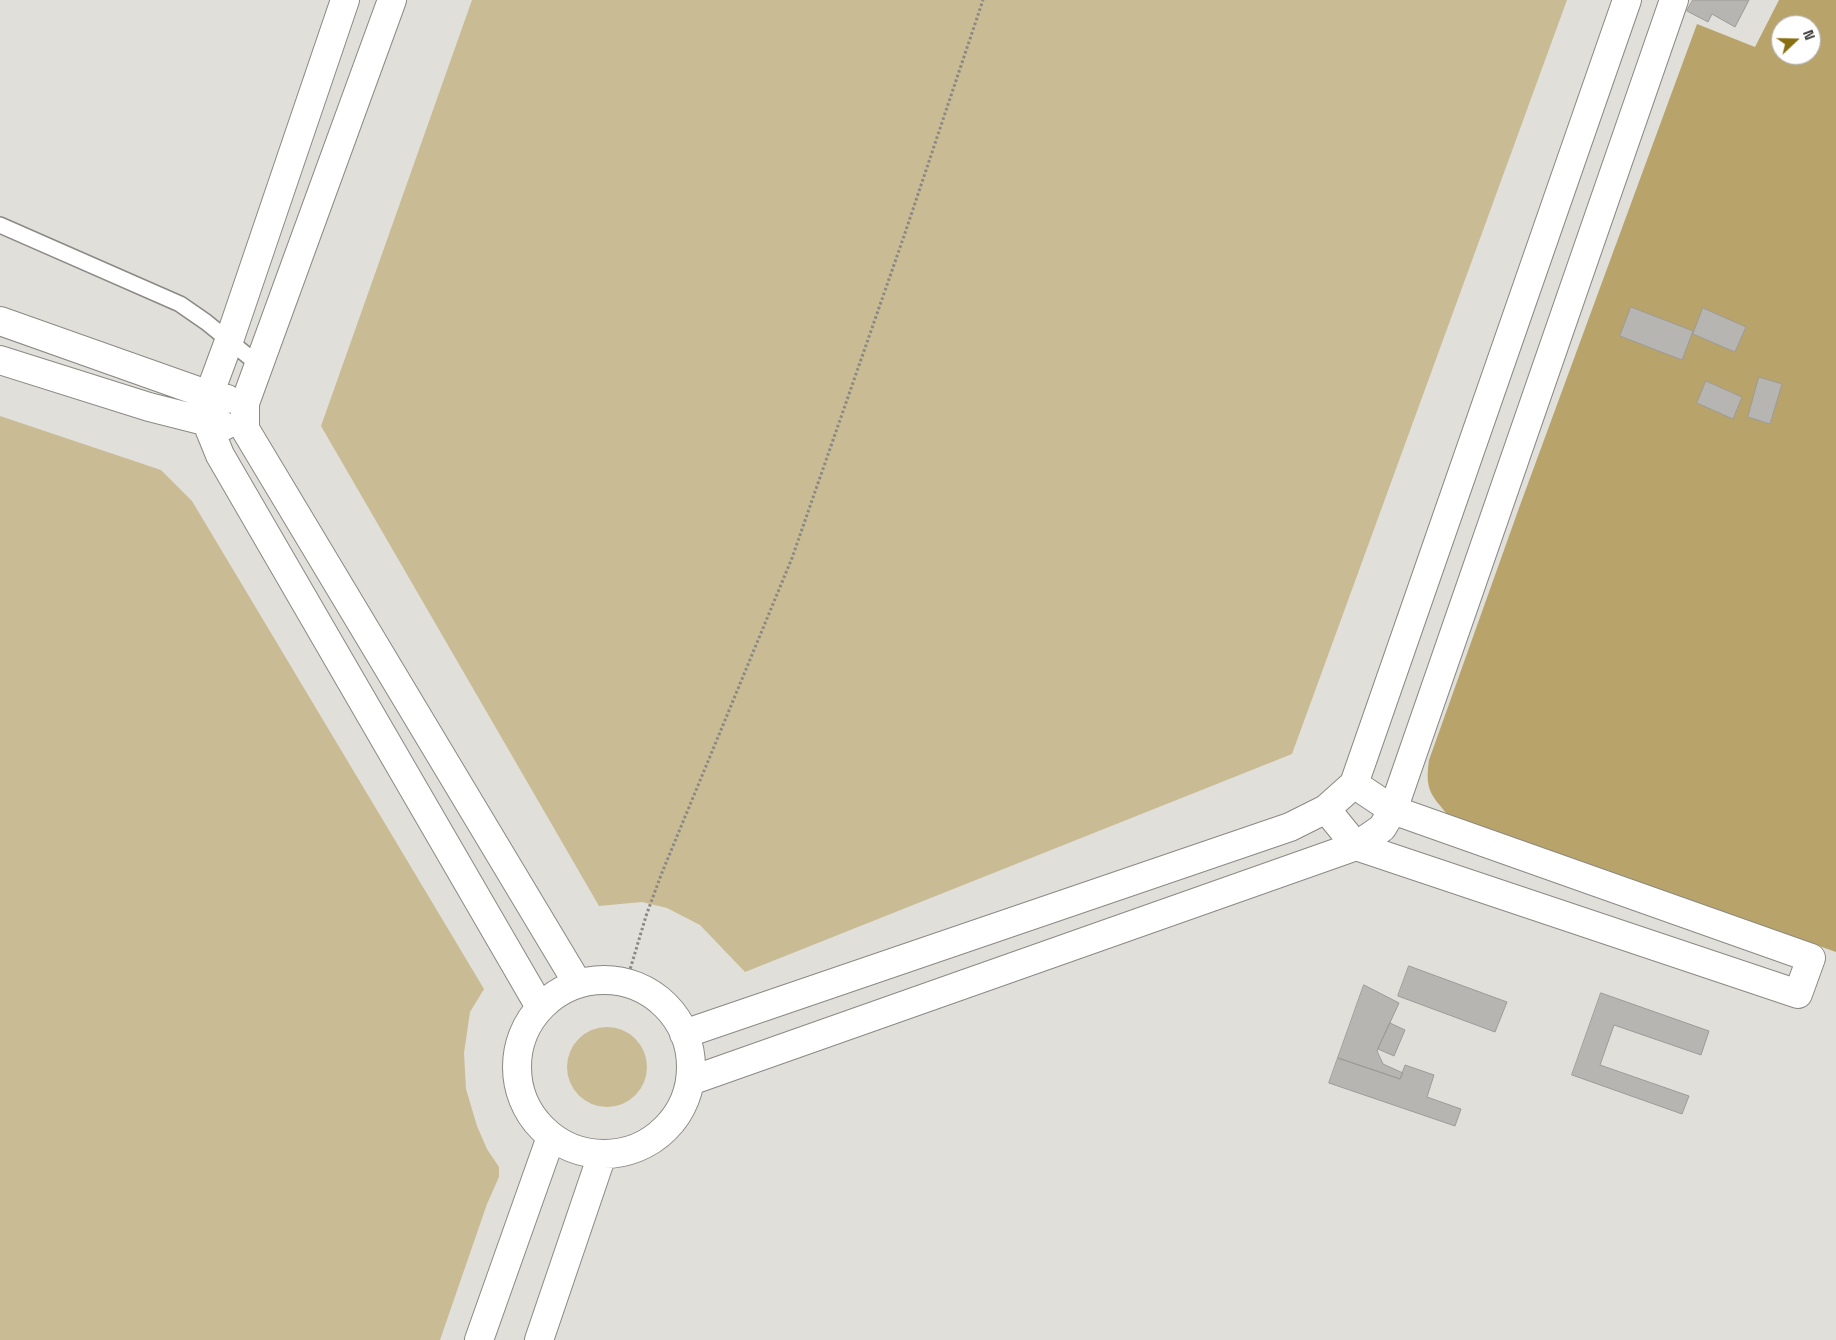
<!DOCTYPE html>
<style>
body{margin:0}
#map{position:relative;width:1836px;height:1340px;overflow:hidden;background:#e0dfda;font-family:"Space Grotesk",sans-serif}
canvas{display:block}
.north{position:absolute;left:1771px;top:15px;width:50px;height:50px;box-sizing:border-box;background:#fff;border:1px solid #b0b0af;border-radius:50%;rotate:69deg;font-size:14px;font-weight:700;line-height:20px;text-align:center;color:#393937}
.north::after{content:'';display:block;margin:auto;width:18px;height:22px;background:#896f10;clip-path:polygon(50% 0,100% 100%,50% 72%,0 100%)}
</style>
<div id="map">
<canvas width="1836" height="1340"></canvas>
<div class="north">N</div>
</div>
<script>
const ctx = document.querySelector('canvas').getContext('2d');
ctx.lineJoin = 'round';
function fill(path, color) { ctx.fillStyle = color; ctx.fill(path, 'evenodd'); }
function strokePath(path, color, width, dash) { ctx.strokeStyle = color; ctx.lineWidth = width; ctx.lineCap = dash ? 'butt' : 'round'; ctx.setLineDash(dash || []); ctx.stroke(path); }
const green = new Path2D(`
 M472 0H1567L1292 754 745 972 700 925 667 908 642 902 599 906 321 426Z
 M0 416 161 470 192 501 484 989 470 1012 464 1053 466 1089 477 1126 487 1149 499 1167V1177L487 1204 440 1340H0Z
 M567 1067a40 40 0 1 1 80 0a40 40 0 1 1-80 0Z`);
const forest = new Path2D(`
 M1779 0H1836V952L1448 815C1430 794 1425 789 1429 760L1519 508 1697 24 1755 47ZM1781 25H1811V55H1781Z`);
const building = new Path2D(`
 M1693 0H1749L1735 27 1712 14 1708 22 1687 11Z
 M1631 307 1693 331 1682 360 1620 336Z
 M1703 308 1746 327 1735 352 1693 334Z
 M1759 377 1782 384 1770 424 1748 417Z
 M1706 381 1742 397 1733 419 1697 403Z
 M1409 966 1507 1002 1495 1032 1398 996Z
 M1364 985 1399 1003 1377 1051 1383 1064 1403 1073 1400 1079 1338 1058Z
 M1601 993 1709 1031 1701 1055 1614 1025 1600 1065 1689 1096 1682 1114 1572 1075Z
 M1390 1023 1405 1030 1394 1056 1378 1049Z
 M1338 1058 1400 1079 1405 1065 1434 1075 1427 1097 1461 1109 1455 1126 1329 1083Z`);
const path = new Path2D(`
 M626 983 646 916 661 875 792 558 904 236 983 0`);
const lane = new Path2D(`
 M0 225 180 304 206 322 259 365`);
const street = new Path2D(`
 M345 0 229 341 209 395 207 423 220 455 540 1007
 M392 0 245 403V429L578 984
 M0 321 209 395 227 399
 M0 360 149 407 224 426
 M1326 809 1356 846 1798 994 1811 958 1393 810 1354 784
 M517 1067a87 87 0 1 1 174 0a87 87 0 1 1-174 0Z
 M684 1034 1290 827 1326 809 1354 784 1627 0
 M690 1081 1356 846 1382 828 1393 810 1674 0
 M479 1340 551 1137
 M539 1340 602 1155`);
fill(green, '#c9bc94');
fill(forest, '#b8a46a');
fill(building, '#b7b5b1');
strokePath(building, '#9d9b97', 1);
strokePath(lane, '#8a8984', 18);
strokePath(street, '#8a8984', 30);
strokePath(path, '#898885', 3, [2.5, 2.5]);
strokePath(lane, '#fff', 15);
strokePath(street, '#fff', 28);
</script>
